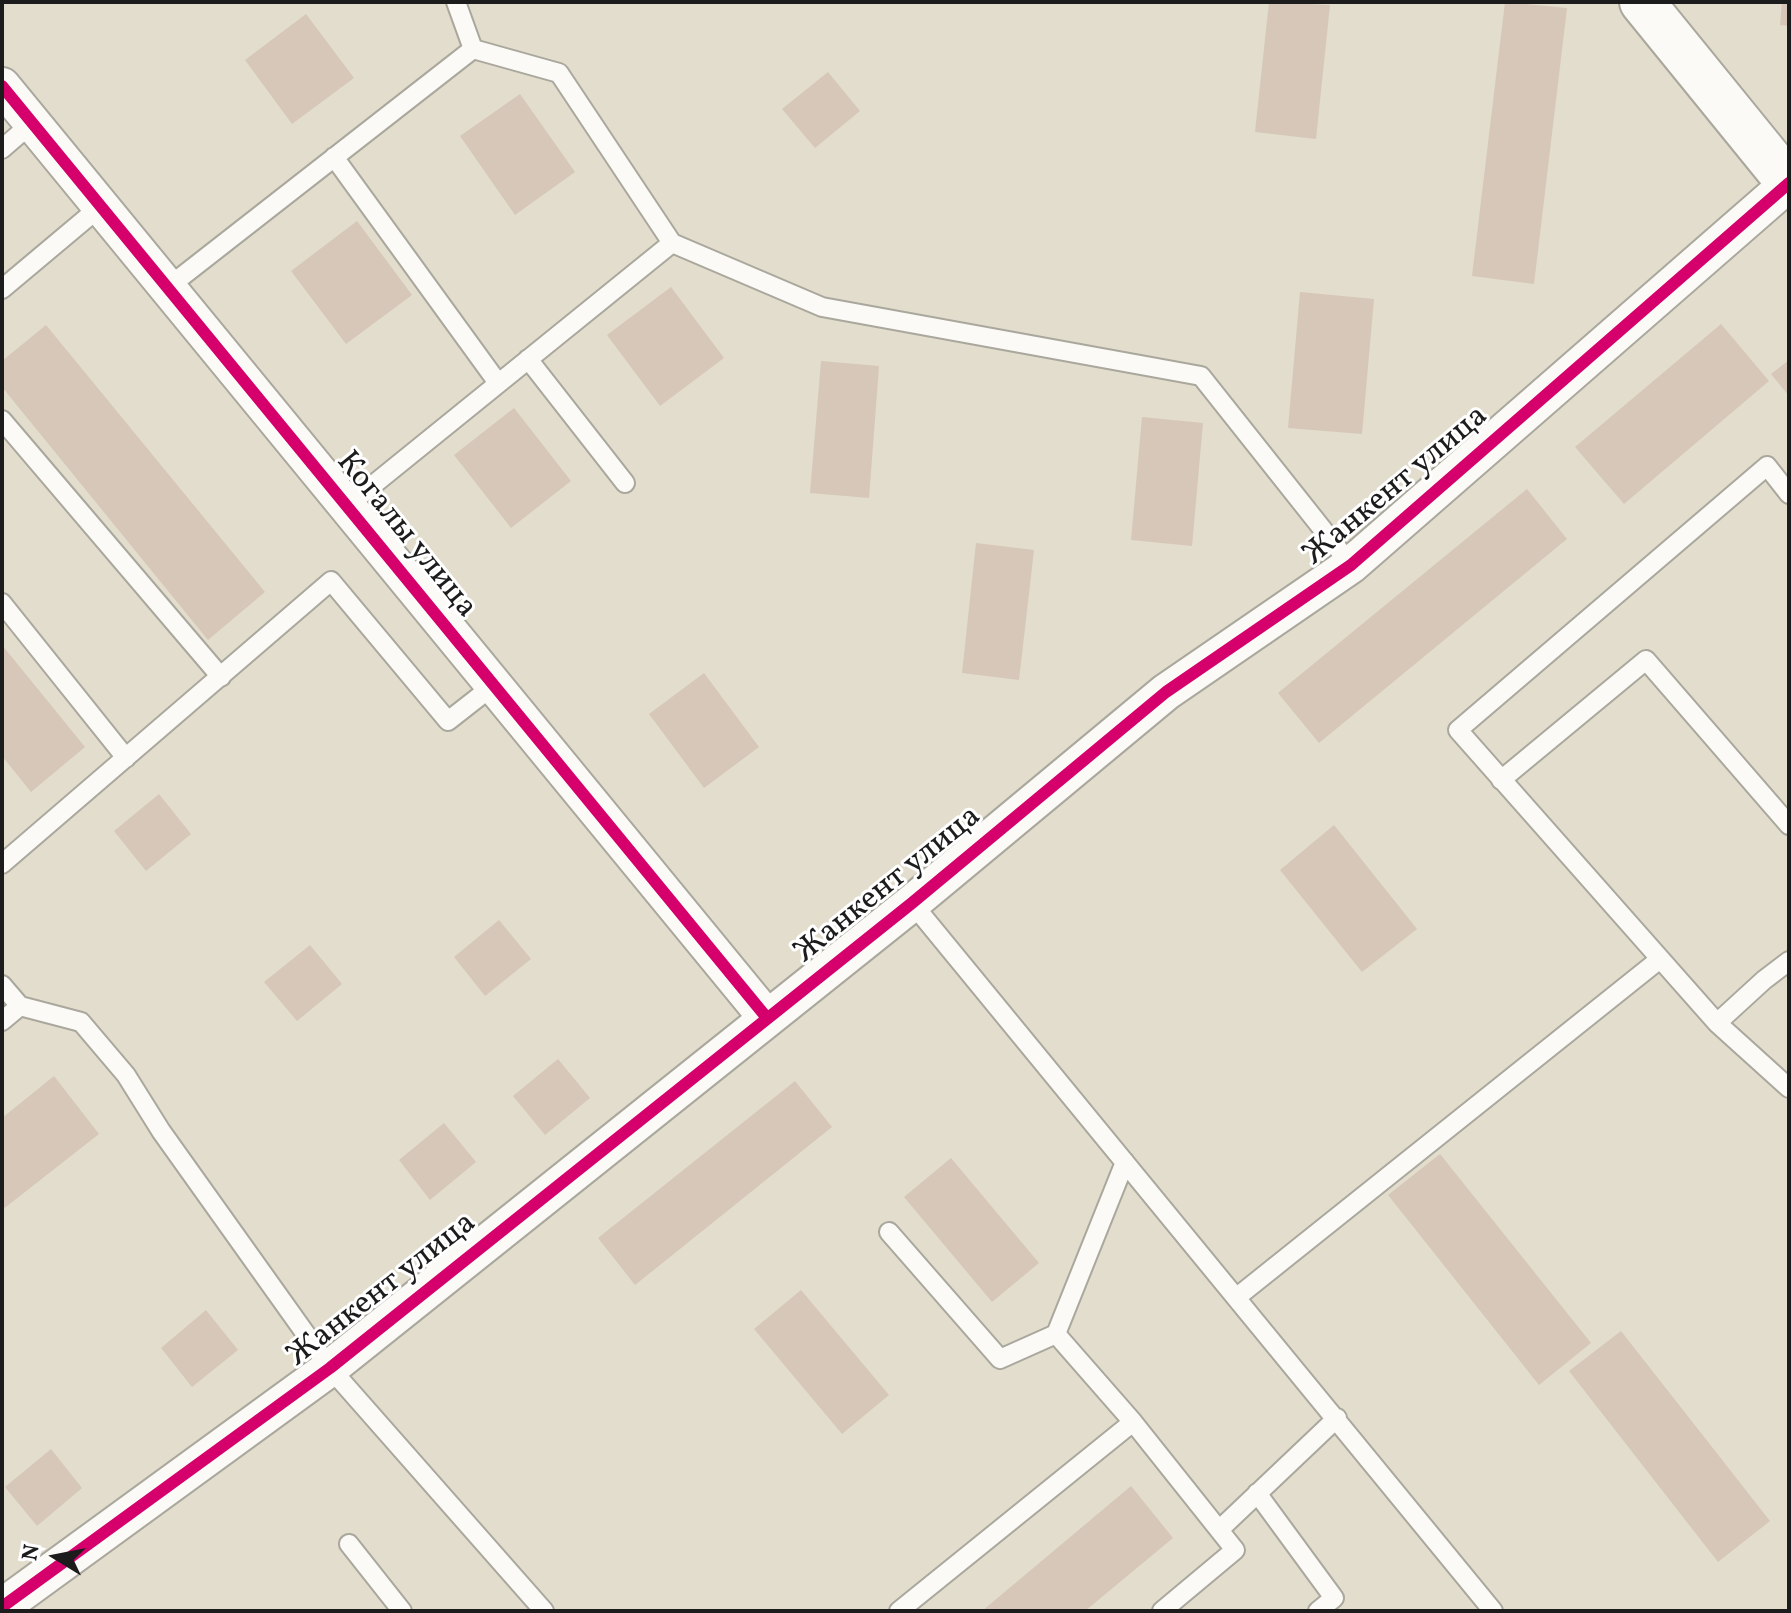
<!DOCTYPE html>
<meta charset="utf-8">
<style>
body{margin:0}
#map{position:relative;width:1791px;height:1613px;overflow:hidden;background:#e2ddcc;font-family:Vollkorn,serif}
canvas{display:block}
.frame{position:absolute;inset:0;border:4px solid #1c1c1c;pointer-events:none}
.north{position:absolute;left:16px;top:1517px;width:80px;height:80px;-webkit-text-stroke:6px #fff;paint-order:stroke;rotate:280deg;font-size:22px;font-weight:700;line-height:32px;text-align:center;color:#1c1c1c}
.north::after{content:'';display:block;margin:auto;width:28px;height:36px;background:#1c1c1c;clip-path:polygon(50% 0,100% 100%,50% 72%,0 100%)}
</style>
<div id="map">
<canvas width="1791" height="1613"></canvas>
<div class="frame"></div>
<div class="north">N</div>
</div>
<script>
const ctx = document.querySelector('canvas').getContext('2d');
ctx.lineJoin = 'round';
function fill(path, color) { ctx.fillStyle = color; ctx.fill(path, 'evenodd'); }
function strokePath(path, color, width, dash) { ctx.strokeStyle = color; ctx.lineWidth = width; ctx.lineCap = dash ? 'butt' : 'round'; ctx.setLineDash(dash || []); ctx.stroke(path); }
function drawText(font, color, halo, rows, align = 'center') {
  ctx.font = font + ' Vollkorn,serif'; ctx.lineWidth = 6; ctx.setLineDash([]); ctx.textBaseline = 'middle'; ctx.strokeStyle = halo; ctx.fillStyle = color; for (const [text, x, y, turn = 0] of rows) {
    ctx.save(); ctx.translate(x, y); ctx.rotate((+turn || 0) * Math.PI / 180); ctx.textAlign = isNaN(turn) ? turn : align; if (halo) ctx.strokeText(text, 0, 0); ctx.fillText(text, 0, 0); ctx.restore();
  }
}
const building = new Path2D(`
 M1269 2 1330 5 1316 139 1255 132Z
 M1505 2 1567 8 1534 284 1472 276Z
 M1782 2H1789V26L1780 25Z
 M306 14 354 78 292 124 245 60Z
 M828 72 860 111 815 148 782 109Z
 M520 94 575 172 515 215 460 136Z
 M357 221 412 295 346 344 291 271Z
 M671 287 724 358 660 406 607 335Z
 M1300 292 1374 299 1362 434 1288 428Z
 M1721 324 1769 381 1624 504 1575 447Z
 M46 325 265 592 208 640 2 387V361Z
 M1789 360V396L1771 374Z
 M821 361 879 366 869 498 810 493Z
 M514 408 571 481 511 528 454 455Z
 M1142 417 1203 423 1192 546 1131 540Z
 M1527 489 1567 539 1319 743 1278 693Z
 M976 543 1034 550 1019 680 962 673Z
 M2 645 85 747 31 792 2 756Z
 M704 673 759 747 704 788 649 714Z
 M159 794 191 834 146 871 114 831Z
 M1334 825 1417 929 1362 972 1280 870Z
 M499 920 531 959 485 996 454 957Z
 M310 945 342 984 297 1021 264 982Z
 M558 1059 590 1098 545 1135 513 1096Z
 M54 1076 99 1134 2 1210V1118Z
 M795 1081 832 1127 635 1285 598 1238Z
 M444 1123 476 1162 430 1200 399 1160Z
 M1440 1154 1591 1343 1539 1385 1388 1195Z
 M951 1158 1039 1263 992 1302 904 1197Z
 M801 1290 889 1395 842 1434 754 1329Z
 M206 1310 238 1350 192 1387 161 1348Z
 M1621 1331 1770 1521 1718 1562 1569 1371Z
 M51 1449 82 1488 37 1526 5 1487Z
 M1131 1486 1173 1538 1085 1611H982Z`);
const lane = new Path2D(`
 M456 2 473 49 559 73 672 243 822 307 1201 376 1351 565
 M2 149 32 123
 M334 157 498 383
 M167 288 473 49
 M2 289 101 206
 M528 359 625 483
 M2 420 221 677
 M1789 494 1767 466 1458 730 1717 1023 1789 1088
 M347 506 672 243
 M2 603 126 758
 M1501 780 1646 660 1789 825
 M2 864 331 581 448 721 494 685
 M912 903 1493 1611
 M2 985 20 1006 2 1021
 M20 1006 81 1022 126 1075 161 1131 330 1368 544 1611
 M1717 1023 1764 980 1789 961
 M889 1232 1000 1359 1056 1334 1133 1422 1235 1550 1162 1611
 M1237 1297 1660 959
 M1056 1334 1125 1162
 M1257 1493 1334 1598 1318 1611
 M1219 1530 1337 1418
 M349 1544 402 1611
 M899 1611 1133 1422`);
const street = new Path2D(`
 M2 86 767 1018
 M2 1607 330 1368 912 903 1166 692 1351 565 1789 183`);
const secondary = new Path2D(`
 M1642 2 1789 183`);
const cycleway = new Path2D(`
 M2 86 767 1018
 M2 1607 330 1368 912 903 1166 692 1351 565 1789 183`);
const streetNames = [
 ["Жанкент улица",1397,487,-40],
 ["Когалы улица",405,536,51],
 ["Жанкент улица",889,886,-39],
 ["Жанкент улица",383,1291,-38]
];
fill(building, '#d7c7b9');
strokePath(lane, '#aaa79d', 22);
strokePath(street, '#aaa79d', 40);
strokePath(secondary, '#aaa79d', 48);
strokePath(lane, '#fbfaf7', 18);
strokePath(street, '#fbfaf7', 36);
strokePath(secondary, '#fbfaf7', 44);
strokePath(cycleway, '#d6006c', 12);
drawText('32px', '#1c1c1c', '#fff', streetNames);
</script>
